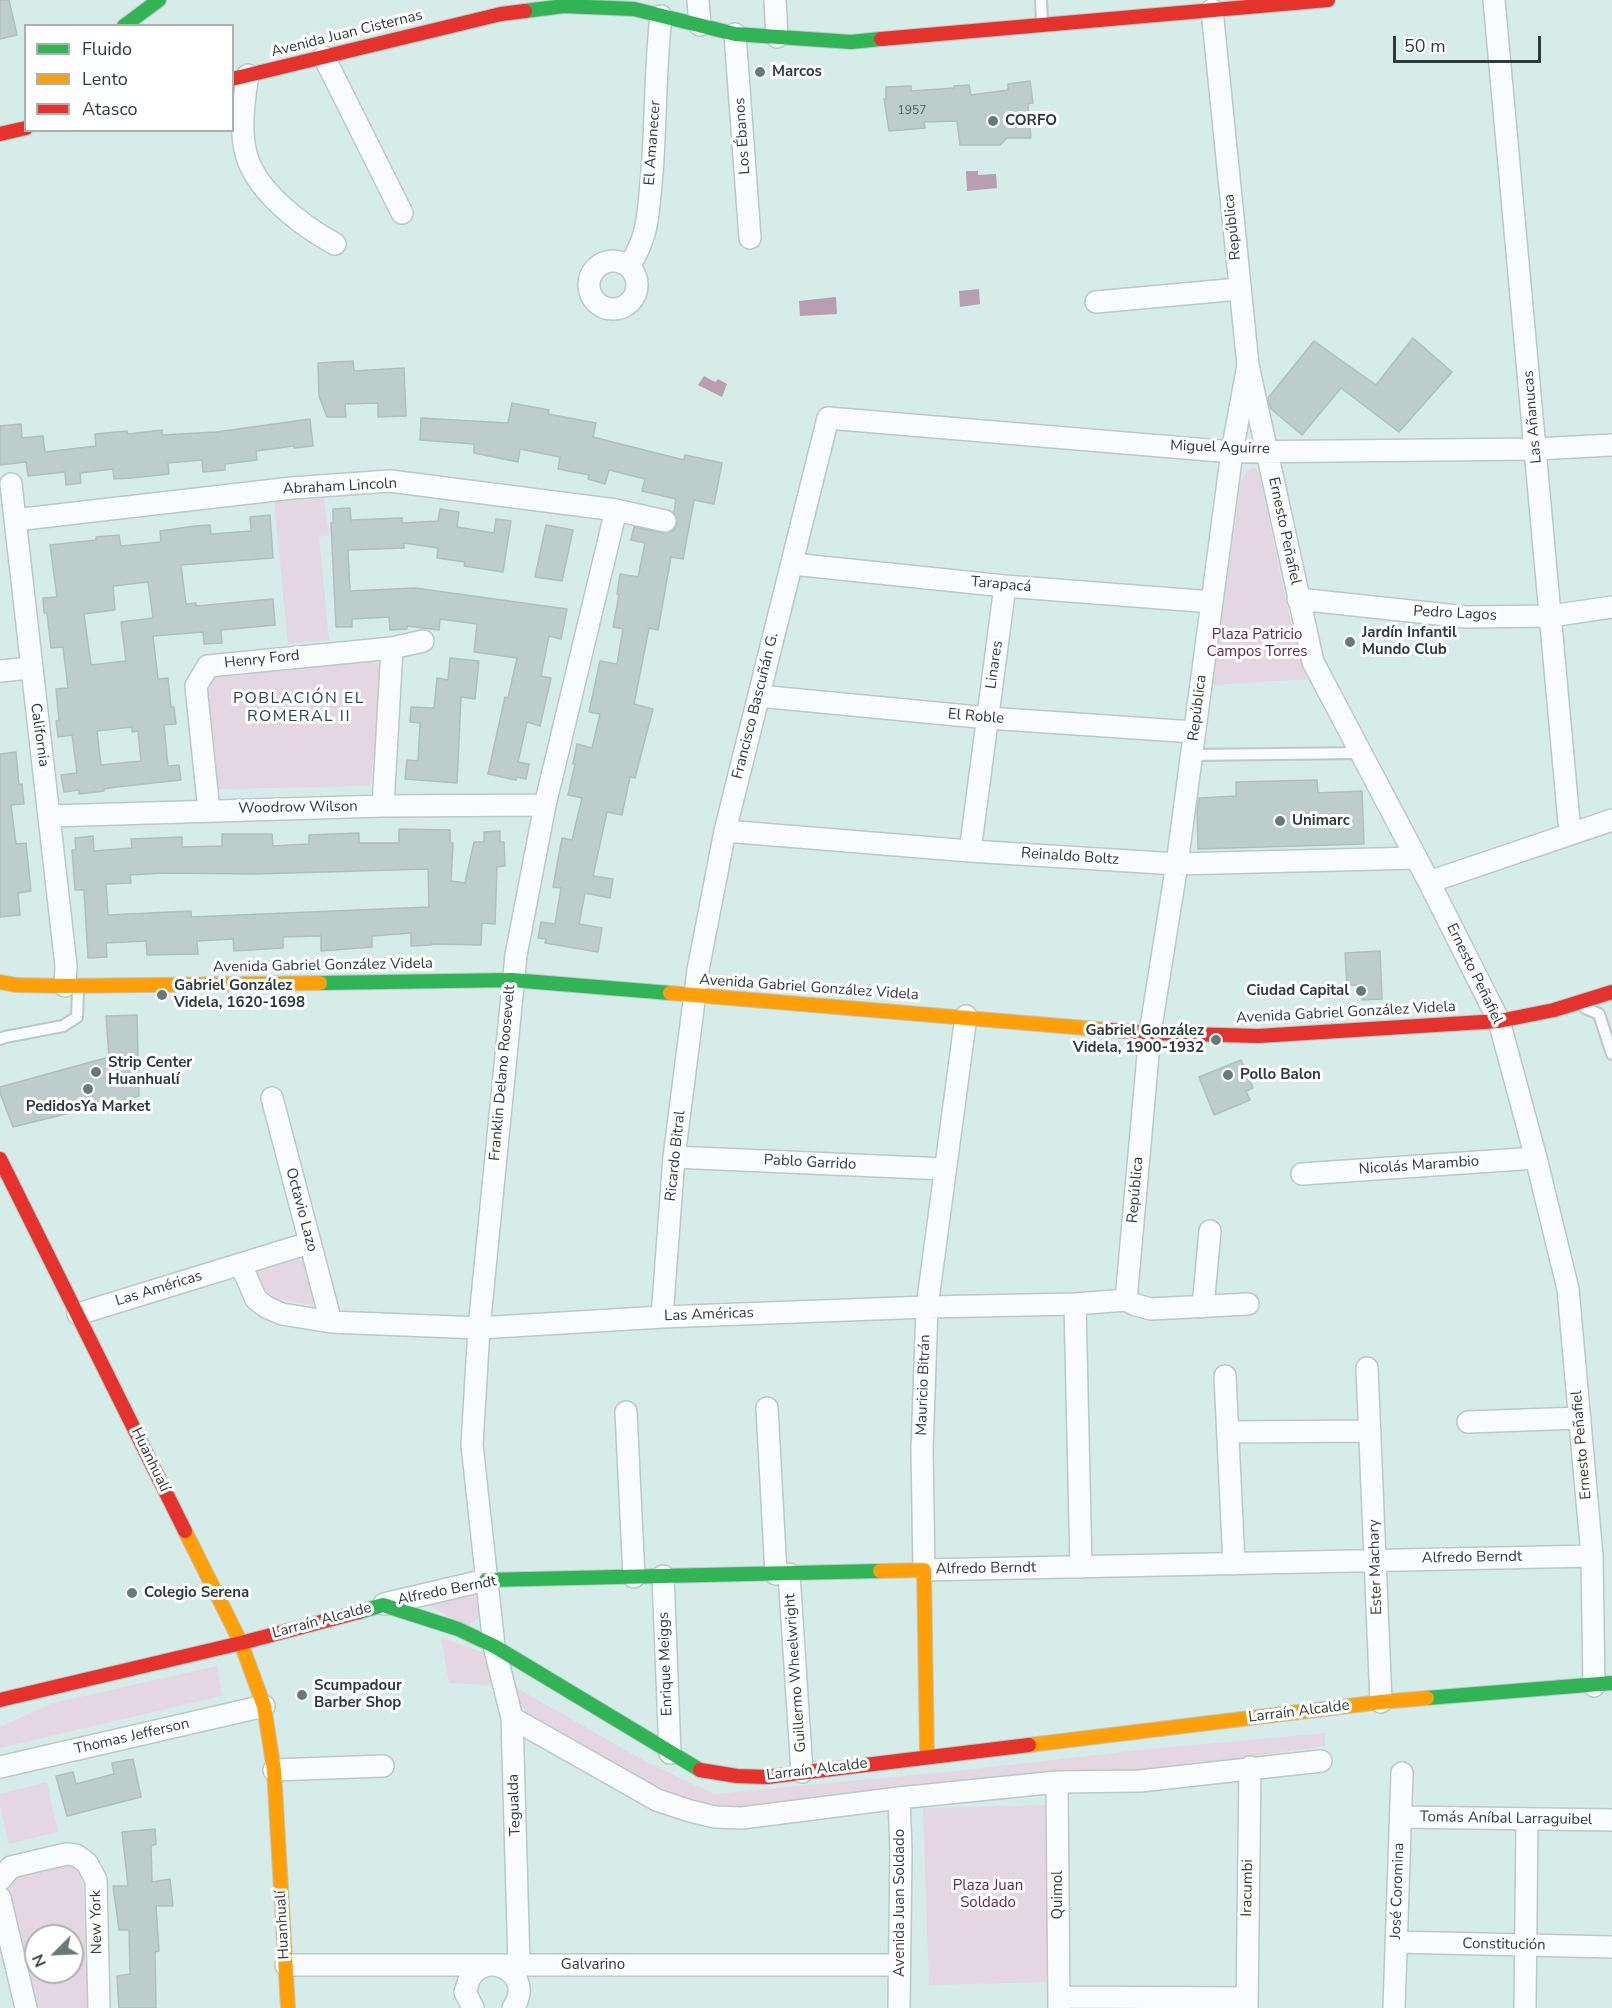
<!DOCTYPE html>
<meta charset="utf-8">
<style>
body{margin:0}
#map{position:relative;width:1612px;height:2008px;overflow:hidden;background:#d6ece9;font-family:"Nunito Sans",sans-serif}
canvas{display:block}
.legend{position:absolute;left:24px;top:24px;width:210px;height:108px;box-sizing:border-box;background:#fff;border:2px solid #abb1b1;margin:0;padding:8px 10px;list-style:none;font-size:18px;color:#2d3c3b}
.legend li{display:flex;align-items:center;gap:12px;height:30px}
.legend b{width:30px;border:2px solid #abb1b1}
.north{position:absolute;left:24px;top:1924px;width:60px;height:60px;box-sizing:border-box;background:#fff;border:2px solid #abb1b1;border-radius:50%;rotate:246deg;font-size:16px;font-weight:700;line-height:24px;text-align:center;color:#2d3c3b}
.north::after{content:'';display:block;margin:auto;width:21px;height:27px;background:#687a78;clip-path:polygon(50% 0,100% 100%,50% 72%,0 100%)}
.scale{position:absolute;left:1393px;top:36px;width:148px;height:27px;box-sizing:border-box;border:3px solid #2d3c3b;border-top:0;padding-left:8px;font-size:18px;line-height:21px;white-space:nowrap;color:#2d3c3b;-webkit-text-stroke:4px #fff;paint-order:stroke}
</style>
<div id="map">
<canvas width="1612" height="2008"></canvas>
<ul class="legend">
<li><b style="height:8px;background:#30b455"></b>Fluido</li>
<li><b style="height:8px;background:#ff9f0a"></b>Lento</li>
<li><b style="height:8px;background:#e5322d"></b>Atasco</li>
</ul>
<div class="north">N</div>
<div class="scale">50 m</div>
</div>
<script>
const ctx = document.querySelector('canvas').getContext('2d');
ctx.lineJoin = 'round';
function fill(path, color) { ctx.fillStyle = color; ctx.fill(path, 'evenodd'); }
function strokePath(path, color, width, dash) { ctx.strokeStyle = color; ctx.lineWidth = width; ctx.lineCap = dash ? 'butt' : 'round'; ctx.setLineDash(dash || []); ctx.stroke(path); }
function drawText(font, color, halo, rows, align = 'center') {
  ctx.font = font + ' "Nunito Sans",sans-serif'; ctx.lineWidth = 6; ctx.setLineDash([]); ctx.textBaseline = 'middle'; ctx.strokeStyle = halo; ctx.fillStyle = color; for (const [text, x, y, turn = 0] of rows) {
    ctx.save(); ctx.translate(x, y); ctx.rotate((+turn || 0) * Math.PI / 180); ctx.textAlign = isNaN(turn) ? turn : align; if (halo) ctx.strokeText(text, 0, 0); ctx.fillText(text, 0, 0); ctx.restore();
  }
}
const green = new Path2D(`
 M1254 467 1259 472 1288 611 1307 679 1212 685 1241 481 1247 471Z
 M324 498 329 535 319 537 329 640 288 644 274 502Z
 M374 661 381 667 384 677 370 786 217 789 207 689 211 681 221 675Z
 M308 1258 321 1307 262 1296 252 1269Z
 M464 1591 477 1598 480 1617 466 1627 429 1605Z
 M441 1637 487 1654 492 1678 489 1685 449 1683Z
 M217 1666 222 1696 0 1748V1727L53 1703Z
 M515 1687 645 1761 714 1794 956 1771 1139 1750 1325 1733V1746L1164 1769 1056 1775 742 1808 703 1806 653 1789 526 1715Z
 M47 1782 58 1832 9 1844 0 1806V1794Z
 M1047 1805 1052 1982 929 1985 923 1808Z
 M71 1861 82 1874 88 2008H32L5 1884 8 1878ZM36 1936H72V1972H36Z`);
const water = new Path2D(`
 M966 171H978V175L996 174 997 188 967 191Z
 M979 289 980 304 960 307 959 291Z
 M836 297 837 314 800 316 799 301Z
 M704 376 715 382 718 379 727 384 722 397 698 385Z`);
const building = new Path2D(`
 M0 0H9L17 35 0 39Z
 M1030 81 1033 103 1028 104 1031 138H1007L1000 145H960L957 121 924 122 925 128 889 131 884 99H886V87L911 86V91L954 88V86L969 85 971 95 1008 90V84Z
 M1413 338 1452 372 1399 432 1341 388 1302 435 1271 409 1268 398 1314 341 1376 385Z
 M353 361 354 371 404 368 406 416 378 417V403L345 404 346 417H327L319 396 318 363Z
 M512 403 549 410 548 414 596 423 593 437 684 460 685 455 722 463 714 504 694 500 683 559 671 557 658 630 649 628 634 704 653 709 635 778 630 777 622 815 607 812 593 876 613 879 610 898 585 893 579 924 602 928 598 952 545 943 546 939 538 938 541 922 555 924 561 888 553 887 562 838 572 840 582 798 568 795 575 764H573L577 744 592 748 600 714 589 712 600 661 617 664 623 629 613 627 619 595 617 594 620 574 638 577 645 543 631 540 634 527 663 533 674 530 677 523 674 512 676 499 642 491 645 479 609 470 605 484 588 479 589 475 558 469 560 457 520 449 518 462 474 453V444L420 440 421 418 508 423Z
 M310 419 313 446 294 448V446L256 451 257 460 225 464V470L203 472 202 460 168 463 169 474 132 478 114 479 113 469 80 473 81 483 66 485 65 472 28 476 26 462 0 465V426L21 424 22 438 43 436 45 452 96 446 95 434 127 431 128 434 162 430V435L216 432Z
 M350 508 351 520 402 518V523L438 521 440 509 459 512 457 527 494 533 496 519 511 521 503 572 464 566 465 562 437 558 438 548 404 543V548L348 550 350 591 415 588 567 609 561 639 549 636 541 676 551 678 540 726 527 722 518 762 529 764 526 779 517 777 516 780 488 774 505 697 508 698 517 658 474 652 477 624 440 619 439 630 407 626V629L390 630 389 617 352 619V627H336L331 523H333V509Z
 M270 515 273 558 181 565 186 604 196 603V606L273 599 275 625 221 630 222 643 204 644 203 632 153 636 158 679 168 678 171 707H174L176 724 164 725 168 766 179 765 181 780 116 787 104 789V791L79 794V790L64 792 61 775 77 773 72 735 58 737 56 721 59 720 56 689 68 688 63 647 51 648 47 613H44L43 598 57 597 50 545 96 540V537L119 535 121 546 161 542 160 531 195 526 210 525 211 534 251 531 250 517ZM148 582 153 618 121 622 126 661 91 665 84 614 115 610 113 586ZM132 727V732L138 731 141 761 101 765 97 731Z
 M546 525 573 530 562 581 535 577Z
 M450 658 479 661 475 699 461 697 457 783 405 779 407 760 418 761 420 723 410 722 411 707 434 708 437 678 448 680Z
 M16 752 19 785 22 784 24 804 11 805 16 844 26 843 31 891 18 893 20 915 0 917V754Z
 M1317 780 1318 793 1362 791 1364 844 1198 849 1197 810 1199 798 1236 796V782Z
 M399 829 450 830V843H453L451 881 465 883 474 842H484V832L500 831V842H504L505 866 497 867 495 924 482 923 481 945 431 944V945L411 946V933L372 936V947L321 951V936L283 937V948L234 951 233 939 197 941 198 954 147 955 146 941 106 943 107 957 88 958 84 890H75L72 850H76L75 838 93 836 94 851 132 848 131 839 182 837V847L222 846V834H272L273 846 309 844V835L359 833V843H399ZM428 869 429 907 191 917V911L108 915 106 884 131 883 130 875 163 873 255 874Z
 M1380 951 1382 999 1362 1000V985H1347L1345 953Z
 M137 1015 139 1096 13 1127 0 1093V1087L109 1057 106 1016Z
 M1241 1060 1253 1088 1246 1091 1250 1100 1214 1115 1199 1077Z
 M133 1759 141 1797 67 1816 56 1776 73 1772 76 1784 114 1774 112 1763Z
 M155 1829 156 1844 151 1846 152 1882 170 1879 173 1906H156L159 1951 155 1952 156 2008H119L117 1976 130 1974 129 1930H119L113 1886H128L122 1832Z`);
const lane = new Path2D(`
 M1041 0 1042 22
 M1192 755 1360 753
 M1585 1008 1599 1014 1612 1054
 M0 1039 5 1037 63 1026 77 1017 78 991`);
const street = new Path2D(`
 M698 0 700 25
 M775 0 777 37
 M1494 0 1570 833
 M735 34 750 238
 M324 57 402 213
 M248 75C244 98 240 126 245 149 252 189 302 226 335 244
 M589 285a24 24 0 1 1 48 0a24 24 0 1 1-48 0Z
 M629 266C650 234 648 210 652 173 656 121 655 68 661 16
 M1096 302 1239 289
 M1248 365 1313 662 1429 882 1499 1021 1536 1158 1568 1289 1592 1556 1594 1686
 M11 484C28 645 49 805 66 966L65 986
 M15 520 292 488 390 481 616 510 665 521
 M792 564 1005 586 1212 602
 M1298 599 1466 617 1551 616 1612 607
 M0 671 30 668
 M759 696 988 718 1194 732
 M383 806 392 648
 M209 811 196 686 208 666 392 648 423 641
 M50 816 383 806 545 805
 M725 831 970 851 1177 864 1416 858
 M970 851 1005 586
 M1429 882 1612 820
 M966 1016 927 1307 922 1450 924 1570 1592 1556
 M272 1098 331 1322
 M674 1157 945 1169
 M1302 1174 1536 1158
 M241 1265 256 1299 266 1307 282 1314 331 1322 479 1328 662 1317 927 1307 1075 1304 1126 1300 1136 1305 1151 1309 1248 1304
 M1126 1300 1150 1033 1177 864 1232 452 1248 365 1212 10
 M1075 1304 1081 1567
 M1203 1307 1210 1231
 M78 1314 309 1243
 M662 1317 674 1157 698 970 725 831 828 418 1232 452 1536 449 1612 445
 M1367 1368 1381 1702
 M1225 1376 1234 1564
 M767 1408 776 1574
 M626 1412 634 1577
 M1468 1422 1580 1418
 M1228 1432 1370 1431
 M789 1574 802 1772
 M663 1576 670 1753
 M384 1604 486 1580
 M512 1718 657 1800 690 1811 715 1817 742 1818 899 1798 1057 1782 1140 1781 1321 1761
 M0 1767 264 1706
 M274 1770 383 1766
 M1057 1782 1059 2008
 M1401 1817 1612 1820
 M0 1880 11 1867 66 1854 76 1855 87 1863 96 1880 99 2008
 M0 1898 26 2008
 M1396 1942 1612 1947
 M286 1965H900
 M519 1965 512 1718 494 1646 472 1445 479 1328 516 955 545 805 616 510
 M1059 1997 1247 1998
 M473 2008 465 1992C467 1987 468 1982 470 1978 488 1948 536 1975 513 2008
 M899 2008 901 1851 899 1798
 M1247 2008 1250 1767
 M1394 2008 1402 1773
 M1525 2008 1527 1819`);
const fast = new Path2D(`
 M525 11 564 6 634 9 735 34 851 42 881 39
 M124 26 159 0
 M320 983 512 980 670 993
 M486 1580 880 1571
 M359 1612 383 1605 458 1629 494 1646 700 1770
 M1427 1698 1612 1683`);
const slow = new Path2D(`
 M0 982 16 985 65 986 320 983
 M670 993 1109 1030
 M185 1531 241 1643 264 1706 274 1770 288 2008
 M880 1571 924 1570 927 1756
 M1029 1745 1381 1702 1427 1698`);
const jam = new Path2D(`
 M881 39 1328 0
 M232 79 501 14 525 11
 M0 134 26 128
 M1109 1030 1150 1033 1258 1036 1499 1021 1554 1010 1612 992
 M0 1159 185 1531
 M0 1700 241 1643 359 1612
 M700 1770 737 1776 767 1777 1029 1745`);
const markers = [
 [760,72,6,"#687a78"],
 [993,121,6,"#687a78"],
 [1350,642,6,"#687a78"],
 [1280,821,6,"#687a78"],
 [1361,991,6,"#687a78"],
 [162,995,6,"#687a78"],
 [1216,1040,6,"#687a78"],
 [96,1072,6,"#687a78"],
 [1228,1075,6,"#687a78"],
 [88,1089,6,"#687a78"],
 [132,1593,6,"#687a78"],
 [302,1695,6,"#687a78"]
];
const numberNames = [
 ["1957",912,111]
];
const streetNames = [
 ["Avenida Juan Cisternas",347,34,-14],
 ["Los Ébanos",743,136,-94],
 ["El Amanecer",653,143,-86],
 ["República",1233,227,-96],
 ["Las Añanucas",1533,417,-95],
 ["Miguel Aguirre",1220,448,2],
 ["Abraham Lincoln",340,487,-3],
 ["Ernesto Peñafiel",1284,531,78],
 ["Tarapacá",1001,585,5],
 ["Pedro Lagos",1455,614,3],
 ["Henry Ford",262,660,-6],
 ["Linares",995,665,-82],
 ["Francisco Bascuñán G.",756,706,-76],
 ["República",1198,708,-83],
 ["El Roble",976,717,5],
 ["California",39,735,82],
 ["Woodrow Wilson",298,808,-1],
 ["Reinaldo Boltz",1070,857,4],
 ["Avenida Gabriel González Videla",323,966,-1],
 ["Ernesto Peñafiel",1474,974,64],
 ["Avenida Gabriel González Videla",809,988,4],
 ["Avenida Gabriel González Videla",1346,1013,-3],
 ["Franklin Delano Roosevelt",503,1073,-85],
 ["Ricardo Bitral",676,1156,-84],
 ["Pablo Garrido",810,1163,3],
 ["Nicolás Marambio",1419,1166,-4],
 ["República",1136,1190,-85],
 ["Octavio Lazo",301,1210,75],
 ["Las Américas",159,1289,-17],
 ["Las Américas",709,1315,-2],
 ["Mauricio Bitrán",924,1385,-88],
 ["Ernesto Peñafiel",1582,1445,-95],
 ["Huanhualí",150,1460,64],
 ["Alfredo Berndt",1472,1558,-1],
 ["Ester Machary",1376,1567,-92],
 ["Alfredo Berndt",986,1569,-1],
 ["Alfredo Berndt",447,1591,-11],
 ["Larraín Alcalde",322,1621,-15],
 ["Enrique Meiggs",666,1664,-92],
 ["Guillermo Wheelwright",796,1673,-94],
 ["Larraín Alcalde",1299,1712,-7],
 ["Thomas Jefferson",132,1737,-13],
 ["Larraín Alcalde",817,1770,-7],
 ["Tegualda",515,1805,-92],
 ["Tomás Aníbal Larraguibel",1506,1819,1],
 ["Iracumbi",1248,1888,-89],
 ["José Coromina",1398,1891,-88],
 ["Quimol",1058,1895,-90],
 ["Avenida Juan Soldado",900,1903,-90],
 ["New York",97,1922,-91],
 ["Huanhualí",283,1925,-93],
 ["Constitución",1504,1945,1],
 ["Galvarino",593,1965]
];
const poiNames = [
 ["Marcos",772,72],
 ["CORFO",1005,121],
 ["Jardín Infantil",1362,633],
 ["Mundo Club",1362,650],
 ["Unimarc",1292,821],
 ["Gabriel González",174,986],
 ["Videla, 1620-1698",174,1003],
 ["Ciudad Capital",1349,991,"right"],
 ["Gabriel González",1204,1031,"right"],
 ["Videla, 1900-1932",1204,1048,"right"],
 ["Strip Center",108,1063],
 ["Huanhualí",108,1080],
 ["Pollo Balon",1240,1075],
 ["PedidosYa Market",88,1107,"center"],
 ["Colegio Serena",144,1593],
 ["Scumpadour",314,1686],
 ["Barber Shop",314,1703]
];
const parkNames = [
 ["Plaza Patricio",1257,635],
 ["Campos Torres",1257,652],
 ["Plaza Juan",988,1886],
 ["Soldado",988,1903]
];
const neighbourhoodNames = [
 ["POBLACIÓN EL",299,699],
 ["ROMERAL II",299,717]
];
fill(green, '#e5d7e2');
fill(water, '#b89eae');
fill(building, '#bccdcb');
strokePath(building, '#aebfbd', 1.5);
strokePath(lane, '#b8c9c8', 14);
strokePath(street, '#b8c9c8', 24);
strokePath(fast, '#b8c9c8', 16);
strokePath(slow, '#b8c9c8', 16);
strokePath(jam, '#b8c9c8', 16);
strokePath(lane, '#f9fcfc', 10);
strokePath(street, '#f9fcfc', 21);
strokePath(fast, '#30b455', 14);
strokePath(slow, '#ff9f0a', 14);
strokePath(jam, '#e5322d', 14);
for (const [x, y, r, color] of markers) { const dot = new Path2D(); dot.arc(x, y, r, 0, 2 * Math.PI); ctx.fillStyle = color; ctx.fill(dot); strokePath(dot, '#fff', 2); }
drawText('12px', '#51605f', null, numberNames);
drawText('15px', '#2d3c3b', '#fff', streetNames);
drawText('bold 15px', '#2d3c3b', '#fff', poiNames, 'left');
drawText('15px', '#622649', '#fff', parkNames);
ctx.letterSpacing = '1.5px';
drawText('16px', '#274945', '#fff', neighbourhoodNames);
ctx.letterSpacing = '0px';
</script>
